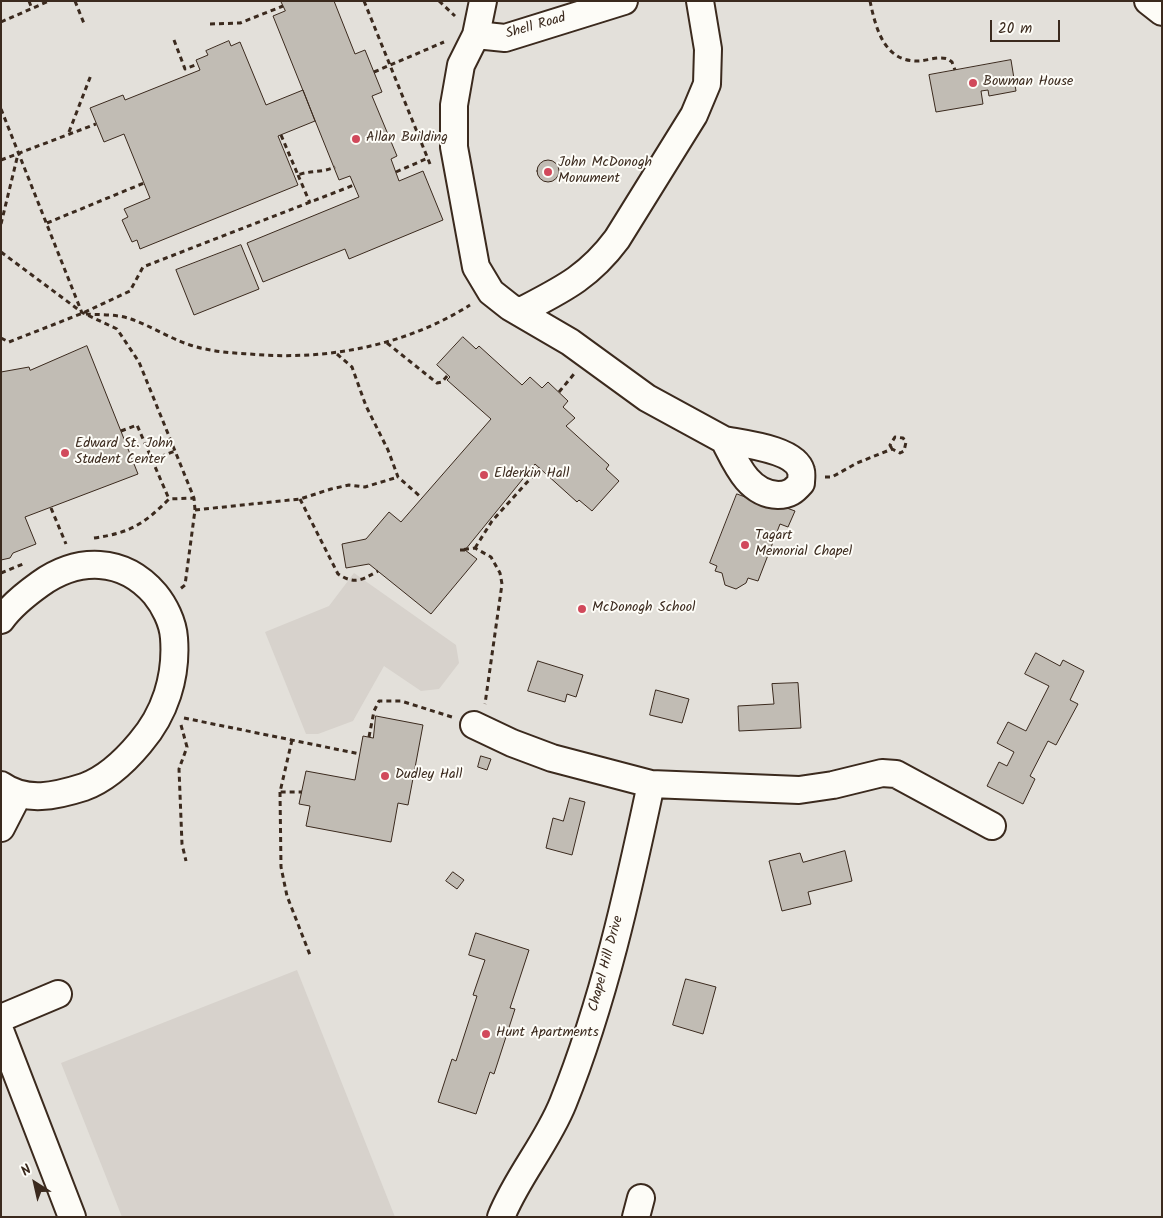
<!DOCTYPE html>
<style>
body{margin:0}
#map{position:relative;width:1163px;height:1218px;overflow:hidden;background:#f1efea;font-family:Kalam,sans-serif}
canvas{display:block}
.frame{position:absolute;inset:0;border:2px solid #3b2a1e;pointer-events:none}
.north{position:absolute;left:10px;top:1158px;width:50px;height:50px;-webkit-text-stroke:4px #fdfcf7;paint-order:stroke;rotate:325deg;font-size:14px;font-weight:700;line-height:20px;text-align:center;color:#3b2a1e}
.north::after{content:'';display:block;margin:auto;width:18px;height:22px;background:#3b2a1e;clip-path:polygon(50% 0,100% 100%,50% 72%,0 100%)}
.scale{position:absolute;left:990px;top:20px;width:70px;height:22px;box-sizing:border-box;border:2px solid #3b2a1e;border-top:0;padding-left:6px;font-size:15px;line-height:18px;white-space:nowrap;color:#3b2a1e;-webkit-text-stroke:4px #fdfcf7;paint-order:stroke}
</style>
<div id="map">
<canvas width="1163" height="1218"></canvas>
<div class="frame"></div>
<div class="north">N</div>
<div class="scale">20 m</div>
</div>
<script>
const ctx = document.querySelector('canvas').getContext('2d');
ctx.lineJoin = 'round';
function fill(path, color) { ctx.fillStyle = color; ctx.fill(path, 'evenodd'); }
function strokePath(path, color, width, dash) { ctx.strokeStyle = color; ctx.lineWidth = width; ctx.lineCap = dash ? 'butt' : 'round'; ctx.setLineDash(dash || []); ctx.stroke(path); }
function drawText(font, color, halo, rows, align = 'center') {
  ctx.font = font + ' Kalam,sans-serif'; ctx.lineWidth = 4; ctx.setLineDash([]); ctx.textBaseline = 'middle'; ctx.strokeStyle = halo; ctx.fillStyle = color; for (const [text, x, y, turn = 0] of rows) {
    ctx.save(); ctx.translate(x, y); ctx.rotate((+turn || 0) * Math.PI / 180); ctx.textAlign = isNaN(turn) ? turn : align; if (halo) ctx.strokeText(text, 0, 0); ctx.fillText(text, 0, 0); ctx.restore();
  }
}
const built = new Path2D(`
 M1 1H1162V1217H1Z`);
const green = new Path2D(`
 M354 573 456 645 459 663 439 689 421 691 384 666 353 721 318 734H306L265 632 329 606Z
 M297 970 395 1217H122L61 1063Z`);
const building = new Path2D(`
 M281 1H334L355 54 365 50 382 92 372 96 397 156 391 159 399 181 423 171 443 220 349 259 345 249 263 282 247 243 359 197 350 176 339 180 273 16 285 11Z
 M229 41 231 46 240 42 266 105 303 90 315 121 278 136 298 185 140 249 137 240 132 242 122 220 128 217 124 209 150 198 124 134 104 142 90 108 123 95 125 100 200 70 196 60 208 55 206 51Z
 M1011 60 1016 91 989 96 988 90 981 91 983 104 936 112 929 75Z
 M537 171a11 11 0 1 1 22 0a11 11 0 1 1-22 0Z
 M241 245 259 289 194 315 176 270Z
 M463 337 476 349 479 346 522 385 530 377 542 388 548 382 568 401 563 407 575 418 566 426 609 465 606 469 619 481 592 511 579 500 577 502 535 464 465 550 477 559 431 614 369 564 346 568 342 544 366 539 389 512 401 522 491 419 447 380 450 377 437 365Z
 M87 346 138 474 25 517 36 544 13 553 10 558 1 560V372L29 367 30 370Z
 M737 494 775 508 776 504 795 511 788 527 780 524 758 581 748 578 746 583 736 589 725 585 722 573 715 571 717 566 710 563Z
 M1036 653 1060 666 1063 660 1084 671 1070 700 1078 704 1056 745 1048 741 1030 776 1035 779 1023 804 987 786 999 762 1007 766 1014 752 997 743 1008 722 1026 731 1049 686 1025 674Z
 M538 661 583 675 576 697 567 694 565 702 528 691Z
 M798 683 801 728 739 731 738 706 774 704 772 684Z
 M656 690 689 699 682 723 650 715Z
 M376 716 423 725 408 805 398 803 391 842 306 826 310 806 299 804 306 771 355 780 363 736 373 738Z
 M481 756 491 759 487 770 478 767Z
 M570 798 585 802 572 855 546 848 553 818 563 821Z
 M845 851 852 881 808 892 811 904 782 911 769 861 800 853 803 862Z
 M453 872 464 880 457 889 446 881Z
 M476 933 529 950 510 1008 515 1009 494 1074 490 1072 476 1114 438 1102 452 1059 456 1061 477 996 473 995 485 960 469 955Z
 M686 979 716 987 703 1034 673 1025Z`);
const path = new Path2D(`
 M29 1 32 9
 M75 1 85 26
 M364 1 430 164
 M439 1 455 16
 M870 1C876 30 885 63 920 61 929 60 939 56 948 59L952 62 955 70
 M1 22 49 1
 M210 24 240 23 283 6
 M174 40 185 69 198 64
 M374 72 444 42
 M1 109 82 313
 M69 132 91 75
 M281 135 298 175C311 170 322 173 335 167
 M1 160 96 124
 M396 172 428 158
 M298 175 310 203
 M47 223 144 183
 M1 224 18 154
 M1 252 83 313 117 329 139 362 194 498 195 510 185 585 180 589
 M86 314C100 315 117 314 131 319 151 326 169 338 190 345 209 351 229 353 249 354 326 361 405 346 470 305
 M1 338 9 342 83 313 130 291 143 267 354 185
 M387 343 437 383 442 382 448 375
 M337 354 352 367 366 406 388 450 398 477 422 498
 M559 392 574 374
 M121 431 137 425 169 499
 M152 460 175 451
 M825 477H832L857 463 892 449 900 453 904 451 906 442 903 438 895 437 890 445 892 449
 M300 499 338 574C355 585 362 580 378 571
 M51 508 66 544
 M195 510 300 499 331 489 349 485 365 487 398 477
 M94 538C130 533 144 524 169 499L194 498
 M475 548 492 521 540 468
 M465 550H460L475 548 491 557 500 573 502 584 485 704
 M1 573 23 564
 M184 718 360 754
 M181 725 187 747 179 769 182 844 186 861
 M369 737 374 711 379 701H401L452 717
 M292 740 280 792H302
 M280 792 281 867 287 896 310 955`);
const minor = new Path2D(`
 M483 1 476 35 461 65 454 105V147L476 267 491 292 510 307 570 342 647 398 724 440
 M1148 1 1162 12
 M476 35 505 38 624 1
 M519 312C561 290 588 278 617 239L694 115 707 84 708 49 700 1
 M724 440C744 444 795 449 801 471 802 474 801 480 801 483 794 491 789 495 778 495 748 494 736 463 724 440Z
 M1 620C11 606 26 594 40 584 78 557 123 557 155 594 164 605 173 622 174 638 177 677 165 714 140 743 125 761 106 779 84 787 56 796 26 803 1 785
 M474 725 512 743 552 758 651 784 799 790 833 785 882 773 896 774 992 826
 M1 828 18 795
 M1 1018 58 994
 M1 1033 72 1217
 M501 1217C517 1177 547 1143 563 1103 604 1001 628 892 651 784
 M636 1217 641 1198`);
const markers = [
 [973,83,5,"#d1495b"],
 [356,139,5,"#d1495b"],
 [548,172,5,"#d1495b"],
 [65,453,5,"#d1495b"],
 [484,475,5,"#d1495b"],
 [745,545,5,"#d1495b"],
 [582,609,5,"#d1495b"],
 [385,776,5,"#d1495b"],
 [486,1034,5,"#d1495b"]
];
const streetNames = [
 ["Shell Road",536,27,-16],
 ["Chapel Hill Drive",607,964,-75]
];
const poiNames = [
 ["Bowman House",983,83],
 ["Allan Building",366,139],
 ["John McDonogh",558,164],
 ["Monument",558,180],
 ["Edward St. John",75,445],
 ["Student Center",75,461],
 ["Elderkin Hall",494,475],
 ["Tagart",755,537],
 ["Memorial Chapel",755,553],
 ["McDonogh School",592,609],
 ["Dudley Hall",395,776],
 ["Hunt Apartments",496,1034]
];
fill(built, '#e3e0da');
fill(green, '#d7d2cc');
fill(building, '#c1bcb4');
strokePath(building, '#3b2a1e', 1);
strokePath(minor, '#3b2a1e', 30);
strokePath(path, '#3b2a1e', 3, [5, 4]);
strokePath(minor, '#fdfcf7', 26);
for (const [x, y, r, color] of markers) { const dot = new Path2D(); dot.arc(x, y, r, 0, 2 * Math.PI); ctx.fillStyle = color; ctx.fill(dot); strokePath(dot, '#fdfcf7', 2); }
drawText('14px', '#3b2a1e', '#fdfcf7', streetNames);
drawText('14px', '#3b2a1e', '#fdfcf7', poiNames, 'left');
</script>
